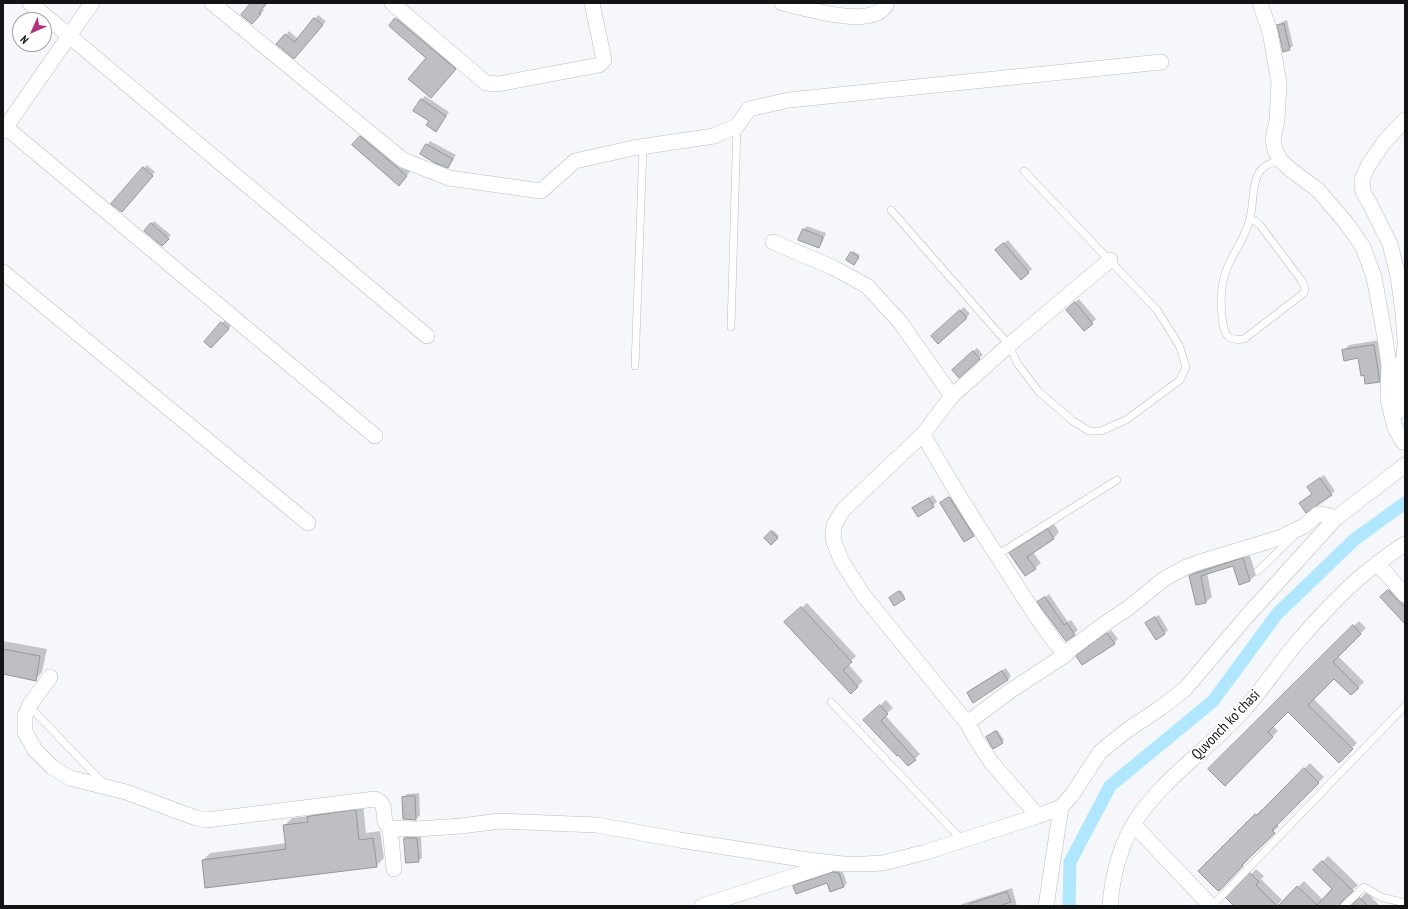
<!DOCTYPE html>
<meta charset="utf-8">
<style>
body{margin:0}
#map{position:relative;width:1408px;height:909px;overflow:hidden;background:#f5f7fb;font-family:"PT Sans Narrow",sans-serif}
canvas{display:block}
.frame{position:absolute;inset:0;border:4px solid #131415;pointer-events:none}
.north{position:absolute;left:12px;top:12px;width:40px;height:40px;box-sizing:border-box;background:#fff;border:1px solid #a1a1a1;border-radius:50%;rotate:225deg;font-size:11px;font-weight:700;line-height:16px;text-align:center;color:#131415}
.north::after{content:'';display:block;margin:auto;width:14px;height:18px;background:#b2327d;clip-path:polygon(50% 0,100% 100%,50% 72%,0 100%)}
</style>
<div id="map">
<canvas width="1408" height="909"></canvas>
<div class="frame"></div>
<div class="north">N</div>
</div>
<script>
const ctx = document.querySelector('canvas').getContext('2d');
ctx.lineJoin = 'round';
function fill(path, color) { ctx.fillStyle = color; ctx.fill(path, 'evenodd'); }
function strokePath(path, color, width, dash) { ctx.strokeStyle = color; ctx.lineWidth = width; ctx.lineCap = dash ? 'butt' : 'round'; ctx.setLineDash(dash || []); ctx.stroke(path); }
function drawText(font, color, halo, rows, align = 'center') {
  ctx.font = font + ' "PT Sans Narrow",sans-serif'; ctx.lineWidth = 4; ctx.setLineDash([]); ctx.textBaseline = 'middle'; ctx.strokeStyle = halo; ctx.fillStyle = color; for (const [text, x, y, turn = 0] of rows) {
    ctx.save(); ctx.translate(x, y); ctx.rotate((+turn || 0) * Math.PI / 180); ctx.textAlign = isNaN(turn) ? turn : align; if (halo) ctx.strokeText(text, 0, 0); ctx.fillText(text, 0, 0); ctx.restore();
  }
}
const shadow = new Path2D(`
 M252 3H267L262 9 264 10 256 20Z
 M401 14 460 64 436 92 427 58 390 26Z
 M318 15 326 21 298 54 286 35 289 31 298 39Z
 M1287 20 1293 46 1289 49 1278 25 1282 22Z
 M425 96 449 112 439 127 421 100Z
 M364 133 410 172 402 181 360 137Z
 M430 141 456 155 448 167 421 154Z
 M147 165 155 172 125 208 144 168Z
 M154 221 171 235 162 245 146 231Z
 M807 226 826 233 822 243 819 247 803 230Z
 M1008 240 1032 269 1028 273 1000 246Z
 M853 251 860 255 854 264 847 260Z
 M1079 299 1096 319 1085 330 1071 306Z
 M964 307 970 314 938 342 936 332Z
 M226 319 232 325 215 344 205 342Z
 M1380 340 1385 375 1379 381 1365 374 1359 357 1343 351 1349 345Z
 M977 348 983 355 979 358 957 366Z
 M1324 475 1335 491 1331 494 1300 503 1313 494 1308 487Z
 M933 495 937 502 918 516 913 508Z
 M953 495 976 532 973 535 941 503Z
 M1054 524 1059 532 1054 538 1033 552 1041 563 1035 568 1010 553 1016 548Z
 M773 530 779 536 771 544 765 538Z
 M1249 553 1256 575 1250 580 1239 584 1234 565 1207 573 1212 597 1206 602 1197 604 1190 576 1196 570Z
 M1394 585 1405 597V623L1381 597Z
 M901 590 905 597 904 598 892 597Z
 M1049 594 1068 622 1071 620 1078 630 1066 640 1039 602Z
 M807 603 856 656 848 664 863 681 851 693 791 617Z
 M1159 615 1168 630 1165 633 1147 623Z
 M1359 621 1366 628 1338 656 1364 682 1351 694 1334 677 1313 698 1357 743 1339 761 1288 711 1273 726 1278 731 1225 784 1210 769Z
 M1111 630 1118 639 1114 643 1081 653Z
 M3 641 47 649 42 672 35 680 3 673Z
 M1006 668 1011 676 1008 680 973 701 968 693 971 689Z
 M886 700 893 708 885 715 920 754 908 765 865 720Z
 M997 730 1004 740 994 748 988 736Z
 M1310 763 1324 777 1277 824 1279 826 1247 859 1248 860 1219 890 1200 871 1262 809 1263 810Z
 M419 793 420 815 416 819H404L403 798 407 794Z
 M363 804 366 833 380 831 384 858 376 866 203 860 210 853 287 843 284 826 292 818 309 816 315 810Z
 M409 834 421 835 422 858 418 861 406 862 405 838Z
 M1328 856 1358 885 1346 896 1344 901 1346 904 1349 906 1354 904 1367 892 1380 906H1299L1289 896 1304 881 1323 900 1333 889 1314 870Z
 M837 869 842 870 847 883 843 887 828 882 794 886 797 883Z
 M1256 869 1264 876 1261 879 1282 900 1278 904 1280 906H1235L1228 898Z
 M1012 888 1017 906H1001L1000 904 996 906H960L962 904Z`);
const canal = new Path2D(`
 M1069 906 1070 862 1110 786 1213 701 1277 614 1355 539 1405 503`);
const building = new Path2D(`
 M251 3H267L259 13 261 14 252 24 241 15Z
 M314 18 323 25 294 59 276 44 285 34 294 42Z
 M395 18 456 69 431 98 408 79 426 58 389 26Z
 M1284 24 1290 50 1283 52 1277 25Z
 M421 99 446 116 436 132 426 125 429 121 413 111Z
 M360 136 407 176 399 186 352 145Z
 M426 144 453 159 448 168 435 163 420 154Z
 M143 167 153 176 122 212 111 204Z
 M151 223 169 239 162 246 144 231Z
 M803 229 823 237 819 248 798 240Z
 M1004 243 1029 273 1021 280 995 250Z
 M851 252 859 257 854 265 846 260Z
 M1075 302 1093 324 1084 331 1066 310Z
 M960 310 967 318 938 344 931 336Z
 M221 322 229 329 211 348 204 342Z
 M1374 345 1380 382 1365 384 1364 375 1361 376 1358 358 1344 361 1342 350Z
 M973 351 980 359 959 378 952 370Z
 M1320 478 1332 495 1306 513 1299 503 1312 494 1307 487Z
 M949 497 974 536 964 542 940 503Z
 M929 498 934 507 918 517 912 508Z
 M1048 529 1054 539 1027 557 1036 569 1025 576 1009 553Z
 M771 531 778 538 771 545 764 538Z
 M1243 558 1250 581 1239 585 1233 566 1201 576 1206 603 1196 605 1189 576Z
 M1388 590 1405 608V624L1380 597Z
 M899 591 905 599 894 606 889 598Z
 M1045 597 1064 625 1067 623 1075 635 1066 641 1037 602Z
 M801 607 852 662 843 670 858 687 851 694 784 622Z
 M1155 617 1165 634 1156 640 1145 623Z
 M1353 625 1361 634 1333 662 1359 688 1351 695 1334 679 1308 705 1353 749 1339 763 1288 712 1268 732 1273 737 1225 786 1208 769Z
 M1107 633 1115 644 1082 665 1076 656Z
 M3 649 40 656 36 681 3 674Z
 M1002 671 1008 680 973 703 967 693Z
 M880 705 888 714 881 721 916 760 908 766 898 755 897 756 863 720Z
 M996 731 1003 743 993 749 986 737Z
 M1304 768 1319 783 1272 830 1275 833 1242 865 1243 866 1219 891 1217 890 1198 871 1255 814 1257 815Z
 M415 796 416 820 403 819 402 797Z
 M356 810 359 840 373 838 377 867 205 888 202 860 286 849 283 825 308 822 307 817Z
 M404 838H417L419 862 406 863Z
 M1322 861 1353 891 1341 902 1339 906H1278L1297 886 1317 905 1332 889 1313 870Z
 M833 872 839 873 844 887 830 892 827 883 796 894 793 886Z
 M1250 873 1259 882 1256 885 1277 906H1234L1226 898Z
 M1007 892 1011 902 999 906H970V904Z
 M1360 898 1368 906H1351Z`);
const lane = new Path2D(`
 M891 210 1009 345 1017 363 1039 392 1073 421 1089 431H1101L1126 420 1180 380 1186 367 1179 345 1157 310 1024 171
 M1250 220 1255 221 1260 225 1302 281 1305 288 1304 293 1244 339C1230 341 1225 337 1223 324 1220 305 1220 284 1228 266 1235 250 1244 239 1249 222 1254 207 1251 192 1257 177 1261 166 1270 163 1280 160
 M731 327 737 126
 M635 366 643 147
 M997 555 1117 480
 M1258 571 1294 536
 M831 702 962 840
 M29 706 104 784
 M1212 906 1405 706
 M1344 906 1364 887 1381 897 1405 903`);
const street = new Path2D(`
 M30 3 427 336
 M212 3 403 160 449 178 541 191 575 161 633 148 714 136 737 126 749 109 789 100 1161 62
 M392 3 486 83 498 84 599 65 604 60 592 3
 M782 3C805 8 875 31 887 3
 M1260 3 1270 32 1279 83 1277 121 1273 138 1275 150 1280 160 1291 170 1318 190 1347 224 1363 247 1374 277 1383 326 1389 364 1388 399 1395 428 1403 442
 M1405 120 1385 141 1369 164 1362 179 1363 192 1370 204 1390 244 1398 276 1403 312 1405 340
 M3 125 375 436
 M3 131 92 3
 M773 242 834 268 867 286 900 322 952 396 923 434C950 483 980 530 1011 577 1028 604 1045 631 1065 655L1010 691 967 723 976 739 991 762 1038 816
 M3 272 308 523
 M952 396 1009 345 1110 260
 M1399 411 1397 403 1402 374 1405 345
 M923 434 843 510 834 525 833 539 841 560 864 596 967 723
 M1377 563 1405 595
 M1065 655 1072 648 1110 620 1127 609 1164 579 1186 567 1200 562 1279 538 1304 526 1318 514 1326 515 1336 518
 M50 677 29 706 25 716V732L35 750 52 767 70 778 126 792 196 818 207 820 375 799C391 805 378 820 390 828L417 829 461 826 500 821 597 825 680 840 808 860 843 864H865L883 863 926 852 1038 816 1061 807 1072 795 1100 752 1126 731 1162 707 1185 689 1247 616 1336 518 1405 465
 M1134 825 1211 906
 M390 828 394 869
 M702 906 828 865
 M1046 906 1061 807
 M1110 906C1112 878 1119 850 1133 825 1160 780 1207 751 1242 712 1263 689 1280 662 1300 639 1323 613 1350 583 1378 563 1387 556 1396 550 1405 544`);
const streetNames = [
 ["Quvonch koʻchasi",1226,725,-46]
];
fill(shadow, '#0003');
strokePath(canal, '#b0e7ff', 13);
fill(building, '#bebfc3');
strokePath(building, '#94969a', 1);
strokePath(lane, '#bbbdc1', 8);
strokePath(street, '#bbbdc1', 16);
strokePath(lane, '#fff', 7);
strokePath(street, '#fff', 15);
drawText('15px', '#131415', '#fff', streetNames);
</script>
